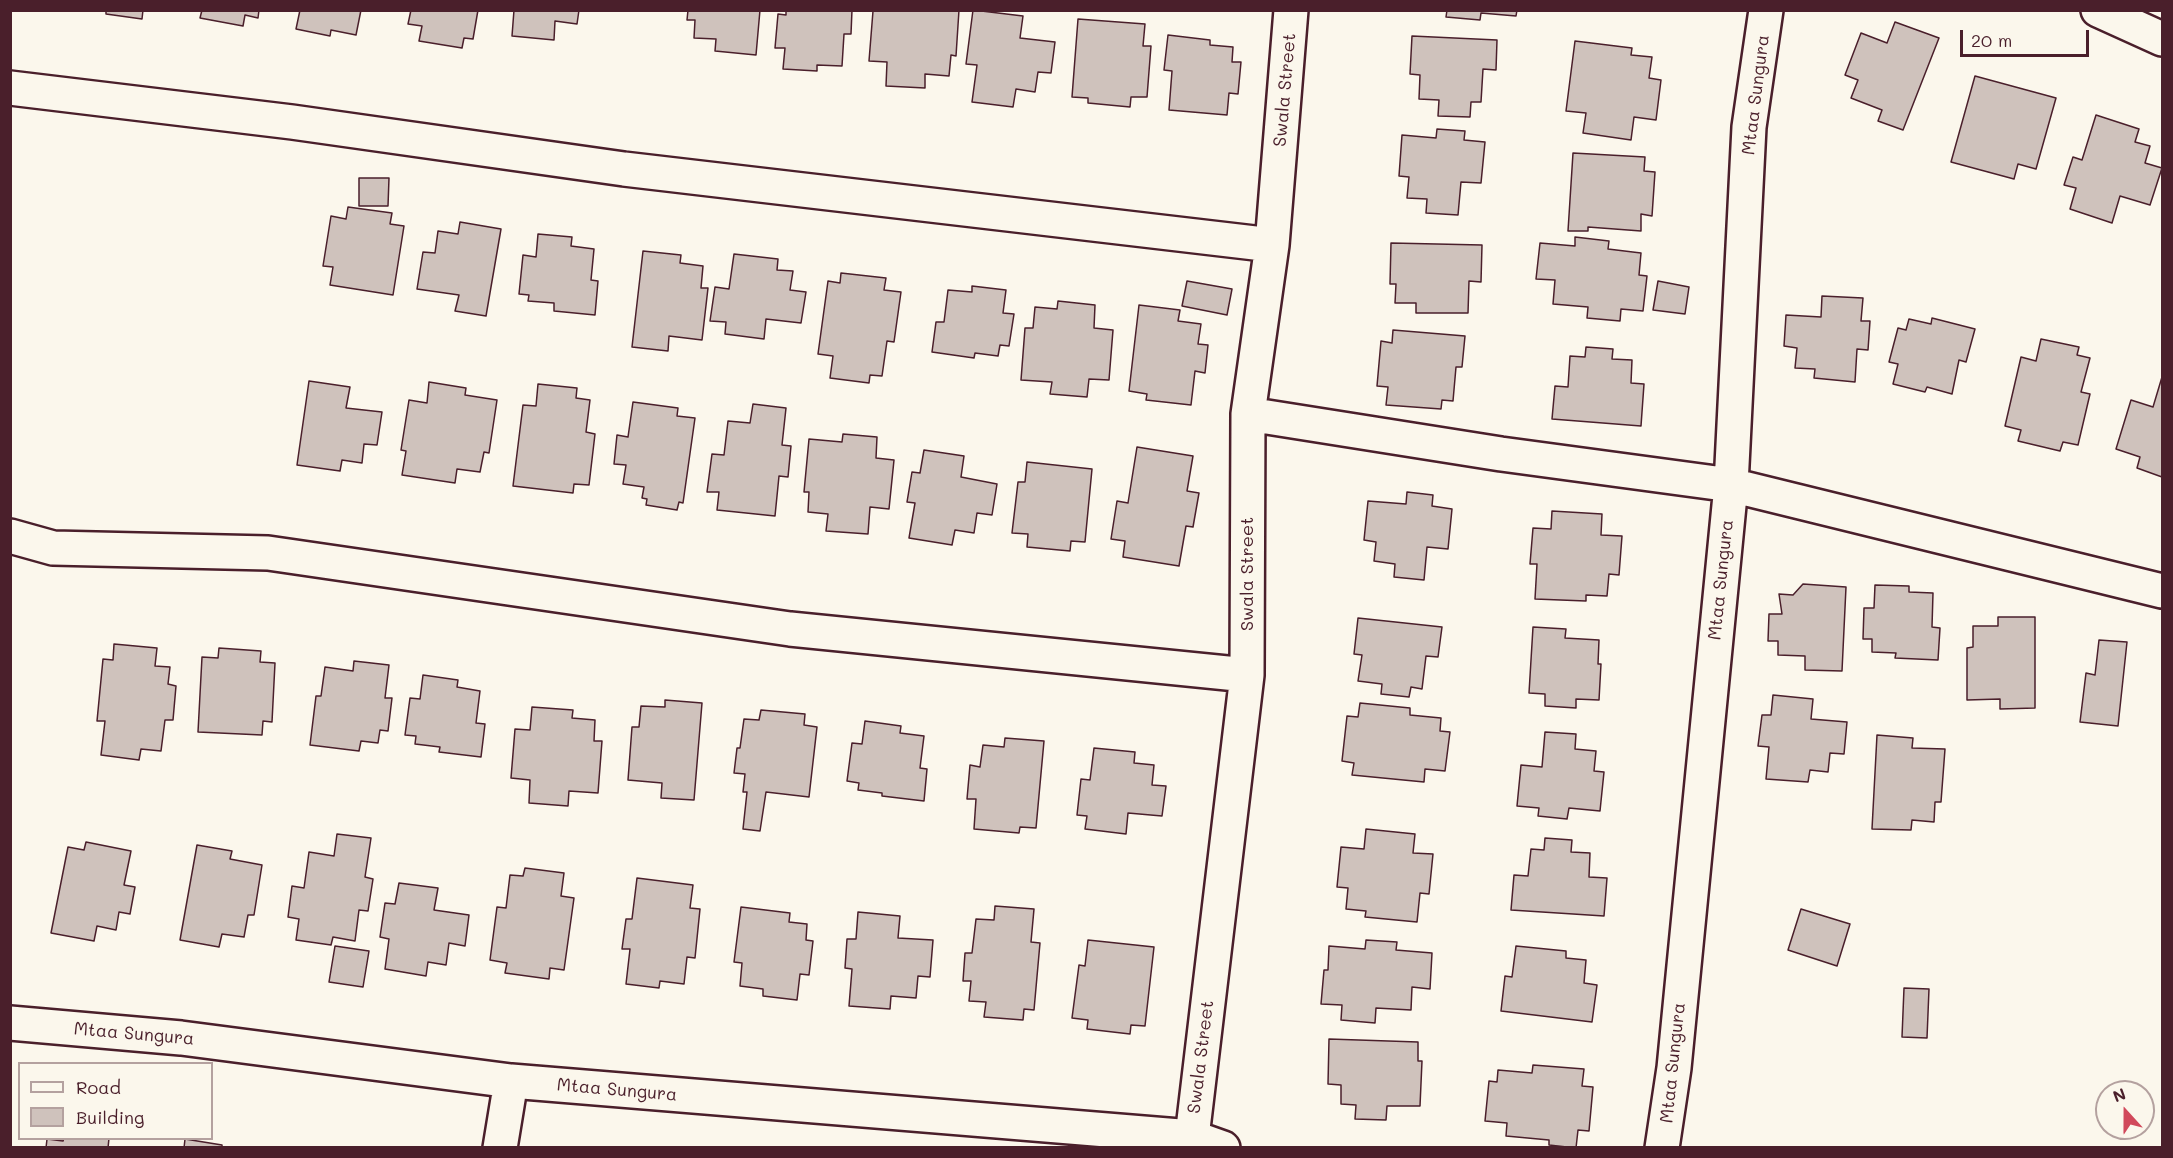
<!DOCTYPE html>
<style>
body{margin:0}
#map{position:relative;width:2173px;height:1158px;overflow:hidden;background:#fbf7ec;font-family:Mali,sans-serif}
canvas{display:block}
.frame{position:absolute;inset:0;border:12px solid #4a1f2b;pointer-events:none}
.legend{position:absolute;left:18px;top:1062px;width:195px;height:78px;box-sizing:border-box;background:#fbf7ec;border:2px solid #b4a19f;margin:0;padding:8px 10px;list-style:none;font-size:18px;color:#4a1f2b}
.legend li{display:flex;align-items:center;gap:12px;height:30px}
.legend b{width:30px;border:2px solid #b4a19f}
.north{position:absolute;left:2095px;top:1080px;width:60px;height:60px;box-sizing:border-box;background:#fbf7ec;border:2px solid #b4a19f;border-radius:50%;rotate:339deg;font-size:16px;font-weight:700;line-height:24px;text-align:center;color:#4a1f2b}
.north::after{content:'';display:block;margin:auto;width:21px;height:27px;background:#d1495b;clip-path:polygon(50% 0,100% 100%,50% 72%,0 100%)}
.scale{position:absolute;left:1960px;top:30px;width:129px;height:27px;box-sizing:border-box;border:3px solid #4a1f2b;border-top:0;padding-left:8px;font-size:18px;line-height:21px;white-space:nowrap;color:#4a1f2b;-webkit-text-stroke:4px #fbf7ec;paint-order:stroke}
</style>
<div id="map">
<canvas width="2173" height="1158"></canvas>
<div class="frame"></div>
<ul class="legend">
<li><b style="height:8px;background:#fbf7ec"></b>Road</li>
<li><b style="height:16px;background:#cfc2bc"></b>Building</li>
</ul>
<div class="north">N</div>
<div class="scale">20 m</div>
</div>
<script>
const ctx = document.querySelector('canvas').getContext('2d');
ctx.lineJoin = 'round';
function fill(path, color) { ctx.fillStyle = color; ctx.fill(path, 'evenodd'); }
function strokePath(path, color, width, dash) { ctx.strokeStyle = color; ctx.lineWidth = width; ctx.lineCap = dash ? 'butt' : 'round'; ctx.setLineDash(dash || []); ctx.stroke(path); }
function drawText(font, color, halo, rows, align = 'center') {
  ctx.font = font + ' Mali,sans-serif'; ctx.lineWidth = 6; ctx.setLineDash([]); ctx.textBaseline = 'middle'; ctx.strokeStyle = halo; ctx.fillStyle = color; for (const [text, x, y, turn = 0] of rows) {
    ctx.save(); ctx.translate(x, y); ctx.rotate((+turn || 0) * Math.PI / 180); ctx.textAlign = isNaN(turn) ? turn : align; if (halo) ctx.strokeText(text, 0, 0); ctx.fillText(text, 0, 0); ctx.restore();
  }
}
const building = new Path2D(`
 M106 10H143L142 19 106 14Z
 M202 10H259L258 18 245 15 243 26 200 18Z
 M300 10H361L356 35 331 30 330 36 296 29Z
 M411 10H478L473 39 464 38 462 48 419 41 422 26 408 24Z
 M514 10H579L577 24 555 21 554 40 512 36Z
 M688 10H760L756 55 715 51 716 39 694 38 695 20H687Z
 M786 10H852L851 34H844L842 66 817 65V71L783 69 785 48H775L778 14 786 15Z
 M892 10H959L956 56 951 55 949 76 925 74V88L886 86 887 62 869 61 873 11Z
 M973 10 1023 16 1020 38 1055 42 1051 73 1038 72 1035 92 1016 89 1013 107 972 102 977 65 966 64Z
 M1447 10H1517L1516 16 1481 13 1480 20 1446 17Z
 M1078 19 1145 24 1143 46H1151L1147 97H1131L1130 107 1088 103V98L1072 97Z
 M1895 22 1939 38 1903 130 1878 121 1882 110 1851 98 1858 80 1845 75 1861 33 1887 43Z
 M1168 35 1210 40V45L1233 47 1232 62H1241L1238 94 1229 93 1227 115 1169 110 1172 71 1164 70Z
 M1412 36 1497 40 1496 70 1483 69 1481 102H1471L1470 117 1438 116 1439 100 1419 99 1420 75 1410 74Z
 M1575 41 1632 48 1631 55 1652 57 1649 78 1661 80 1656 120 1634 117 1631 140 1583 133 1586 113 1566 111Z
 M1975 76 2056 98 2036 169 2018 164 2014 179 1951 162Z
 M2096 115 2139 129 2135 142 2150 146 2145 163 2162 168 2150 205 2120 196 2112 223 2070 209 2076 188 2064 185 2073 157 2082 160Z
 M1437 129 1465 131 1464 140 1485 142 1481 183 1461 182 1458 215 1426 213 1427 199 1407 198 1409 177 1399 176 1402 135 1436 138Z
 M1573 153 1645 157 1644 171 1655 172 1652 216 1641 214V231L1588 227V231H1568Z
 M359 178H389L388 206H359Z
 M348 207 392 213 390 224 404 226 393 295 330 285 333 267 323 266 331 216 346 219Z
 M460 222 501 229 486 316 455 311 459 295 417 289 423 252 435 253 438 231 458 234Z
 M538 234 572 237 571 246 594 249 591 280 598 281 595 315 554 311V303L528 301 529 295 519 294 523 255 536 257Z
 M1575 237 1609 241 1608 249 1641 253 1639 275 1647 276 1643 311 1621 309 1620 321 1587 318 1588 307 1553 304 1555 280 1536 279 1540 243 1575 246Z
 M1391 243 1482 245 1481 282 1469 281 1468 313H1416V303H1395L1396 284H1390Z
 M643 251 681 255 680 263 703 266 701 288H708L702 340 669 336 668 351 632 347Z
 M734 254 778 259 777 270 793 271 790 290 806 292 801 323 766 319 764 339 725 334 726 322 710 321 715 287 729 289Z
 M841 273 886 278 884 290 901 292 894 342 887 341 882 376 870 375 869 383 830 378 833 356 818 354 828 281 840 283Z
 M1187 281 1232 289 1227 315 1182 306Z
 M1658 281 1689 287 1685 314 1653 310Z
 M972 286 1006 290 1003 313 1014 314 1009 346 1000 345 998 356 975 353 974 358 932 352 936 322H944L948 290 972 292Z
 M1822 296 1863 298 1861 321H1870L1868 350 1857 349 1855 382 1814 378 1815 369 1795 368 1797 348 1784 346 1786 315 1821 317Z
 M1058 301 1095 305 1094 328 1113 330 1109 380 1089 379 1087 397 1050 394 1052 382 1021 380 1025 328H1033L1035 307 1057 309Z
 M1139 305 1180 310 1178 321 1201 324 1198 344 1208 345 1205 373 1195 371 1191 405 1146 400 1147 394 1129 391Z
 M1932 318 1975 329 1966 362 1959 360 1952 394 1927 387 1925 392 1893 384 1898 364 1889 362 1898 328 1906 330 1909 319 1931 324Z
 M1393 330 1465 336 1462 367H1456L1453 401 1442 400 1441 409 1386 405 1388 387 1377 386 1381 341 1392 343Z
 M2041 339 2079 347 2077 355 2090 358 2081 392 2090 394 2078 445 2063 442 2060 451 2018 441 2021 430 2005 426 2021 357 2036 361Z
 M1586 347 1613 349 1612 359 1632 360 1631 383 1644 384 1641 426 1552 419 1555 386 1568 387 1570 356 1585 357Z
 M2162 377V477L2137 468 2140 457 2116 449 2131 400 2153 407Z
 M309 381 350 387 346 408 382 412 377 445 364 444 362 463 342 460 340 471 297 465Z
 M429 382 466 388 465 395 497 400 489 453 484 452 480 472 457 469 455 483 402 475 406 451 401 450 409 400 427 403Z
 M538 384 577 388 576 398 590 400 586 432 595 434 589 485 574 484 573 493 513 486 523 405 536 406Z
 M633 402 678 408 677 416 695 418 683 503 679 502 677 510 646 505 647 499 642 498 644 487 623 484 626 465 614 464 617 435 628 437Z
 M753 404 786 408 782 445 791 446 788 477 779 476 775 516 717 510 719 492H707L712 454 724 455 728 421 750 423Z
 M843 434 877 437 876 458 894 460 889 509 870 507 868 534 826 531 828 514 808 512 809 492H804L809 439 842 442Z
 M1137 447 1193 456 1187 491 1199 493 1193 527 1186 526 1179 566 1123 557 1125 541 1111 539 1117 501 1128 503Z
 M924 450 964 456 961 477 997 484 992 515 977 513 974 533 955 530 952 545 909 538 915 503 907 502 912 472 920 473Z
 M1027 462 1092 469 1085 542 1071 541 1070 551 1027 547 1028 534 1012 533 1018 482H1025Z
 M1407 492 1433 495 1432 506 1452 509 1448 549 1427 547 1424 580 1394 577 1395 564 1374 561 1376 542 1364 540 1368 501 1406 504Z
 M1552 511 1602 514 1601 535 1622 536 1619 575 1609 574 1607 596 1586 595V601L1535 599 1537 564H1530L1533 528 1551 529Z
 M1803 584 1846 587 1842 671 1805 670V656L1778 655V641H1768L1769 614H1782L1779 594 1793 595Z
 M1875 585 1909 586V592L1933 593 1932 627 1940 628 1938 660 1895 658 1896 653 1872 652V639H1863L1864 608H1874Z
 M1998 617H2035V708L2000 709V699L1967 700V648L1973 647V626H1998Z
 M1358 618 1442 627 1438 657 1426 656 1422 689 1411 687 1409 697 1381 694 1382 684 1358 681 1362 655 1354 654Z
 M1533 627 1566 629 1565 638 1599 640 1598 664H1601L1599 700 1576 699V708L1545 706V694L1529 693Z
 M2099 640 2127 642 2118 726 2080 722 2086 673 2095 675Z
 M114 644 157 648 155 666 170 667 168 684 176 686 173 720H165L161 751 141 749 139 760 101 755 105 721H97L103 659 113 660Z
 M219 648 261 651 260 662 275 663 272 722 263 721 262 735 198 732 202 657 218 658Z
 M354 661 389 665 385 698H392L388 731 380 730 378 743 361 741 359 751 310 745 316 696H321L325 667 353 671Z
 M423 675 458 680 457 687 480 691 476 723 485 724 481 757 439 752 440 747 415 744 416 736 405 735 410 698 420 699Z
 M1773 695 1813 699 1811 719 1847 722 1844 754 1830 753 1828 772 1810 770 1808 782 1766 779 1769 747 1758 746 1762 715H1771Z
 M665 700 702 703 694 800 661 798 662 783 628 780 632 727H639L641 706 665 707Z
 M1360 703 1410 708V715L1441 718 1440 731 1450 732 1445 771 1425 769 1424 782 1352 775 1354 763 1342 761 1347 716 1358 717Z
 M532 707 573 710 572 718 595 720 594 741H602L598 793 569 791 568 806 529 803 530 780 511 778 515 729 530 730Z
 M761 710 805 714 804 725 817 727 809 797 766 792 760 831 743 829 747 792H743L745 774 734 773 737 748H740L744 719 759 720Z
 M865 721 901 726 900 733 924 736 920 768 927 769 924 801 882 796V793L858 790 859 783 847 781 852 743 862 744Z
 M1545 732 1576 734 1575 749 1596 751 1594 771 1604 772 1600 811 1569 808 1567 819 1538 816 1539 808 1517 806 1521 765 1542 767Z
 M1877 735 1913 738 1912 748 1945 749 1941 802H1935L1934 822 1912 820 1911 830 1872 829Z
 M1005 738 1044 741 1036 828 1020 827 1019 833 974 829 976 799H967L970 765 980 767 983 745 1004 747Z
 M1094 748 1135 752 1134 763 1154 765 1152 785 1166 786 1162 816 1128 813 1126 834 1085 829 1087 816 1077 815 1081 779 1090 780Z
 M1366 829 1415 834 1413 853 1433 854 1429 894 1420 893 1417 922 1365 917 1366 911 1346 909 1348 888 1337 887 1341 847 1364 849Z
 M337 834 371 838 365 877 373 879 368 911 359 910 355 941 333 937 331 945 296 940 299 919 288 917 292 886 304 888 309 852 334 856Z
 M1545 838 1572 840 1571 852 1590 853 1589 877 1607 878 1604 916 1511 910 1514 875 1528 876 1531 849 1544 850Z
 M86 842 131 851 124 885 135 887 130 914 119 912 116 930 97 926 94 941 51 933 68 847 84 850Z
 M197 845 232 851 230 859 262 865 254 915H248L244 937 222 934 219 947 180 940Z
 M525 868 564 873 561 896 574 898 564 970 550 968 549 979 505 973 507 963 490 960 497 907 506 908 510 875 523 876Z
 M637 878 693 885 690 908 700 909 695 958 687 957 684 984 660 981 659 988 626 984 630 949H622L626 919H632Z
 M399 883 438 888 434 910 469 915 465 946 449 943 446 965 428 962 426 976 385 969 389 939 380 937 385 903 395 904Z
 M995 906 1034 909 1031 942 1040 943 1034 1010 1024 1009 1023 1020 984 1017 986 1002 969 1001 971 981H963L965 953H972L976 919 994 920Z
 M741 907 790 913 789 922 807 924 806 940 813 941 809 975 800 974 797 1000 763 996V989L740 986 742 963 734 962Z
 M1801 909 1850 924 1837 966 1788 950Z
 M858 912 900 916 898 938 933 940 930 977 918 976 916 998 891 996 890 1009 849 1006 852 969 845 968 847 939H856Z
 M1088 940 1154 947 1145 1026 1131 1025 1130 1034 1087 1029 1088 1020 1072 1018 1079 965 1085 966Z
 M1366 940 1397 942 1396 950 1432 953 1430 989 1412 987 1411 1010 1376 1008 1375 1023 1341 1020 1342 1005 1321 1004 1324 970H1328L1329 946 1365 949Z
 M335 946 369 951 363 987 329 982Z
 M1516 946 1566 951V958L1586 960 1584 983 1597 985 1592 1022 1501 1011 1505 976 1512 977Z
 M1904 988 1929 989 1927 1038 1902 1037Z
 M1329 1039 1418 1042V1061H1422L1420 1106H1387L1386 1120 1355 1119 1356 1105 1341 1104V1085L1328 1084Z
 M1533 1065 1584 1069 1582 1086 1593 1087 1589 1131 1578 1130 1576 1148 1549 1145V1140L1506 1136 1507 1123 1485 1121 1489 1081 1497 1082 1498 1070 1532 1073Z
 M64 1138H109L108 1148H46L47 1139 63 1141Z
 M185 1139 222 1145V1148H184Z`);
const minor = new Path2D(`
 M2098 10 2162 39
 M10 88 292 122 624 169 1272 245
 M1248 414 1501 454 1731 485 2162 591
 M10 536 53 548 268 553 790 629 1247 675
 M10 1023 181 1038 511 1081 1192 1137 1223 1148
 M1192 1137 1247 675 1248 414 1272 245 1291 10
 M500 1148 511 1081
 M1662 1148 1674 1068 1731 485 1749 127 1766 10`);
const streetNames = [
 ["Swala Street",1285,90,-85],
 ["Mtaa Sungura",1756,95,-83],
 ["Swala Street",1247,574,-90],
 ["Mtaa Sungura",1721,580,-84],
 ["Mtaa Sungura",134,1034,5],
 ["Swala Street",1201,1057,-83],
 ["Mtaa Sungura",1673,1063,-84],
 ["Mtaa Sungura",617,1090,5]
];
fill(building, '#cfc2bc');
strokePath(building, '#4a1f2b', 1.5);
strokePath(minor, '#4a1f2b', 38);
strokePath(minor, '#fbf7ec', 33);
drawText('18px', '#4a1f2b', '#fbf7ec', streetNames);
</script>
